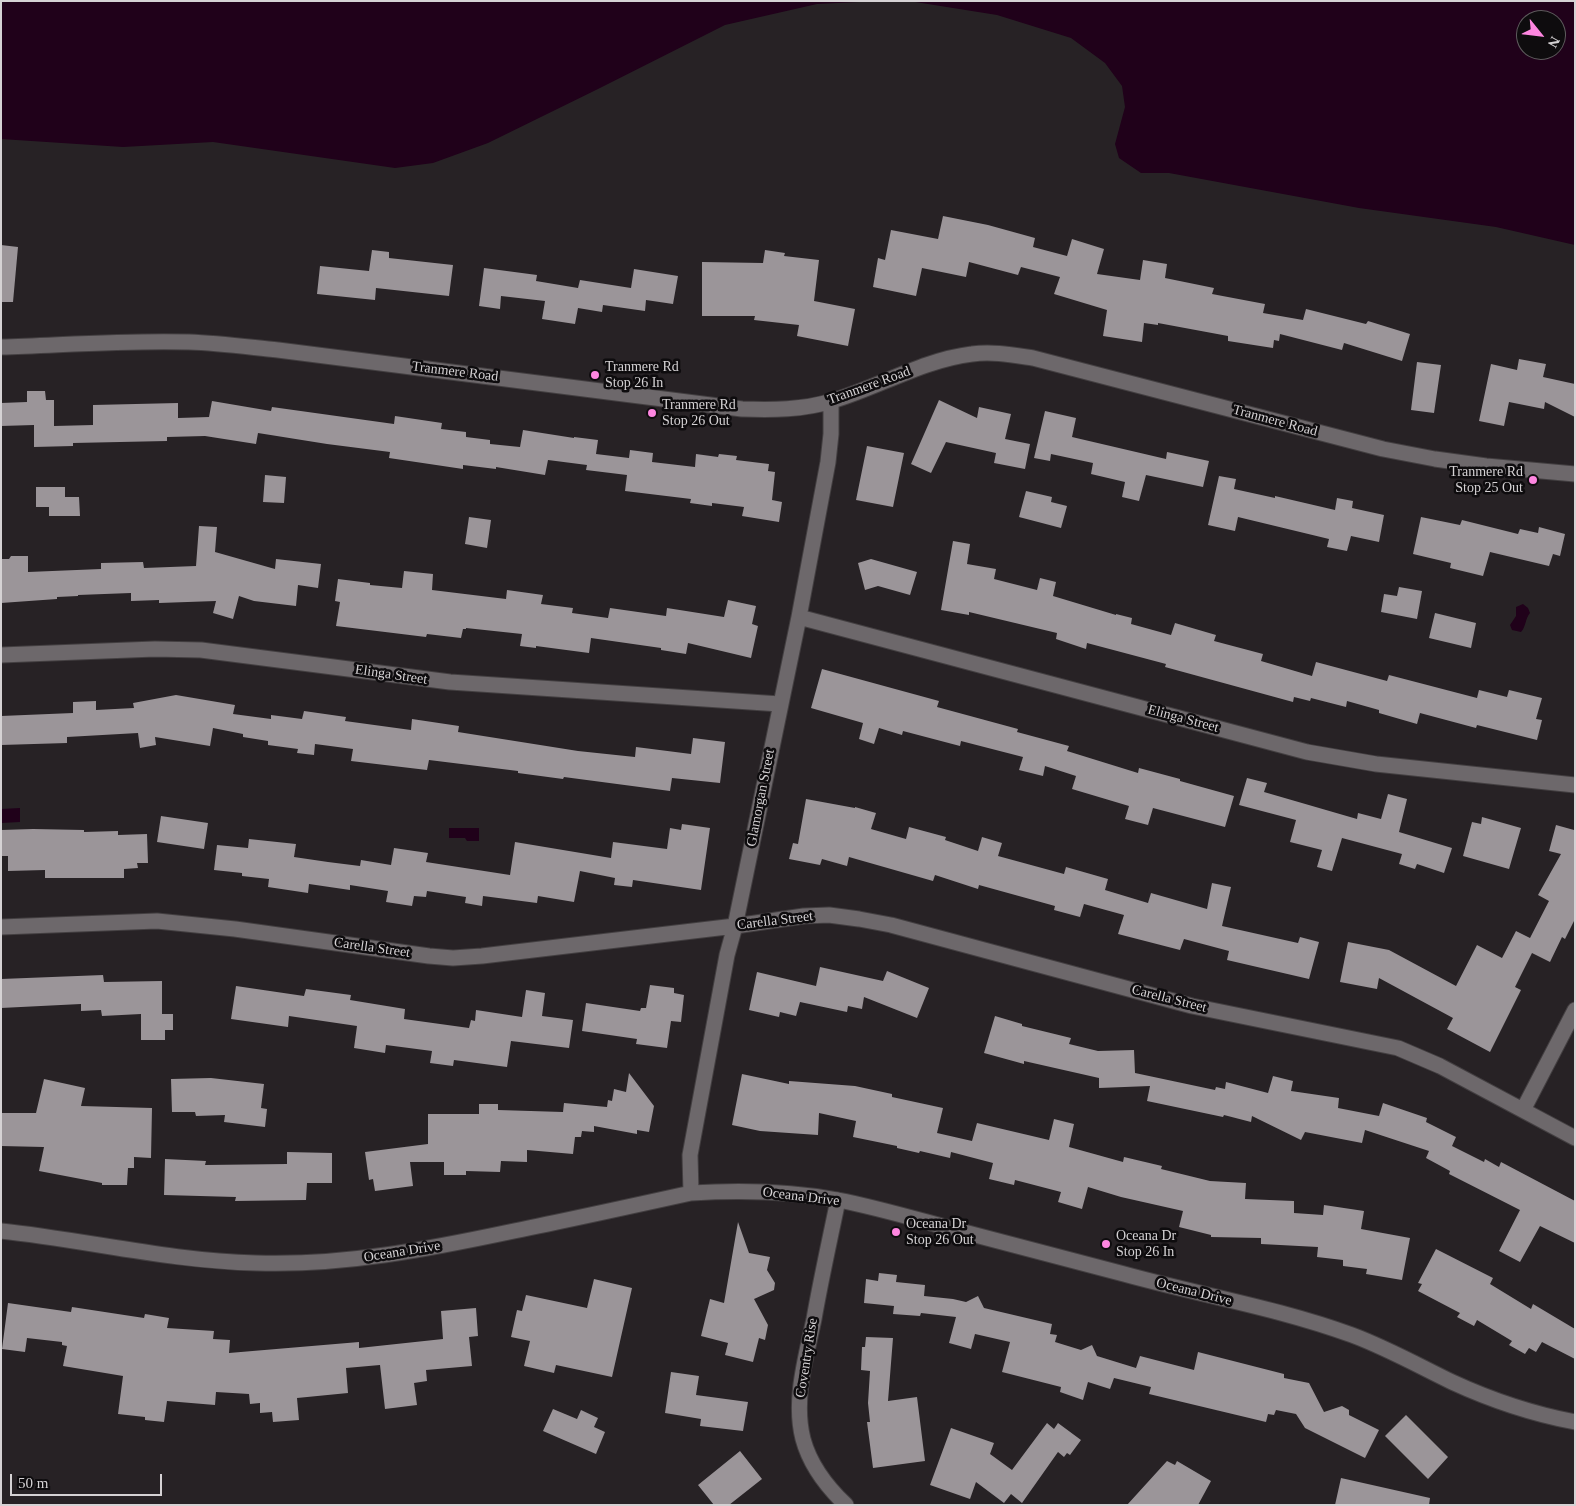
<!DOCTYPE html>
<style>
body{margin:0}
#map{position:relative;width:1576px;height:1506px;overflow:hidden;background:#272225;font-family:"Times New Roman",serif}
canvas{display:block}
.frame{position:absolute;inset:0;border:2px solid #d5d2d4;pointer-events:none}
.north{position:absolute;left:1516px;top:10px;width:50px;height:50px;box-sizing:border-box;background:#0e0c0e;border:1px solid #5e5b5d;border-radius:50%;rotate:119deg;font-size:14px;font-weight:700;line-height:20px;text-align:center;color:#d5d2d4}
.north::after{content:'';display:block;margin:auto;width:18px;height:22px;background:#fe86e0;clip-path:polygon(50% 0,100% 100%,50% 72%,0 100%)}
.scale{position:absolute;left:10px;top:1474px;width:152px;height:22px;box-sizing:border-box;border:2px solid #d5d2d4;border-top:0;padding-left:6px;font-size:15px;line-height:18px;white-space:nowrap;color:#d5d2d4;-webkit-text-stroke:4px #0e0c0e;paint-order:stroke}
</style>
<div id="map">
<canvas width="1576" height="1506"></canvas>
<div class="frame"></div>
<div class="north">N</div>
<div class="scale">50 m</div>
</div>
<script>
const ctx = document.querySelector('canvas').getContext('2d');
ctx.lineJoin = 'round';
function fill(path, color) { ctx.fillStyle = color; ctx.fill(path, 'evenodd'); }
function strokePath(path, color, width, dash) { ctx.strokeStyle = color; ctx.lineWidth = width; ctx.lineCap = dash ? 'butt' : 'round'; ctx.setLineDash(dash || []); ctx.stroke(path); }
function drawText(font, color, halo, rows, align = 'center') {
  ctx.font = font + ' "Times New Roman",serif'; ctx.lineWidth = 5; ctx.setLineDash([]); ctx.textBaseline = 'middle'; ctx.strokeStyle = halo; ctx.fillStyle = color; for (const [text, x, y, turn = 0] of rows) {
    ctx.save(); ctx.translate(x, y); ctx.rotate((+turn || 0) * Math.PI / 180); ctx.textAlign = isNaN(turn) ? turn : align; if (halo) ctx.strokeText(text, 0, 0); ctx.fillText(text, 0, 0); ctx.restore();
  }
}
const water = new Path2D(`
 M1 1H880L817 4 725 25 598 89 488 143 433 163 395 168 213 142 123 147 1 139Z
 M909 1H1575V245L1496 227 1359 208 1169 173H1141L1119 158 1115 144 1125 107 1122 86 1105 63 1071 38 997 15ZM1526 20H1556V50H1526Z
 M1523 604 1528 608 1530 613C1525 619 1526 627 1521 632L1512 630 1510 625 1516 616V607Z
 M20 808V822L1 823V809Z
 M449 828H479V841H467L465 838H449Z`);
const building = new Path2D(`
 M943 216 988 225 1035 238 1033 247 1067 256 1072 239 1104 249 1097 274 1140 280 1143 260 1167 264 1165 278 1214 288 1212 294 1265 304 1263 313 1303 320 1306 309 1366 324 1368 321 1410 334 1402 361 1344 343 1342 350 1280 334 1279 341 1274 340 1273 348 1228 341V336L1158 323V325L1144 323 1142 342 1103 336 1107 310 1054 294 1060 277 1021 267 1018 275 969 262 966 277 922 268 916 296 873 287 878 258 885 260 891 230 938 239Z
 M1 245 18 247 13 302H1Z
 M372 250 389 252V258L453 265 449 296 376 288 375 300 317 294 320 266 369 271Z
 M765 250 785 253 784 256 819 260 814 301 855 309 848 346 797 336 799 325 754 320 755 316H702V262L763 263Z
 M484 268 537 275 536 281 578 288 580 280 631 288 634 269 678 276 673 304 646 300 645 311 603 305 602 312 578 308 575 324 542 319 545 301 501 296 500 309 479 306Z
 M1519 359 1546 364 1543 377 1575 384V417L1545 402 1544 409 1509 402 1504 426 1479 421 1491 364 1517 370Z
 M1417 362 1441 365 1434 413 1411 410Z
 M27 391H45L46 400H54V426L93 425V405L178 403V418L209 417 212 401 271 411 272 407 394 424 395 416 442 423 441 429 466 432V437L490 440V444L520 447 523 430 574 438V437L598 440 596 454 629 458 630 450 653 453 652 462 695 467 696 454 718 457 719 454 737 456 736 460 769 464 768 471 775 472 772 500 782 502 779 522 742 516 744 507 712 503V506L690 503 691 499 625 491 627 475 586 470 587 465 548 460 545 475 496 467V469L463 465V469L389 458 390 452 327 444 258 433 256 444 205 436 167 437V441L73 443V446L34 447V425L1 426V403L27 402Z
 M939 400 977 418 979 407 1011 414 1005 439 1030 444 1025 469 994 463 996 453 946 442 931 473 911 464Z
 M1045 411 1076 418 1072 437 1166 459 1167 452 1209 461 1203 487 1146 475 1139 501 1122 497 1125 482 1091 474 1093 463 1051 454 1050 461 1034 458Z
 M867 446 904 453 893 507 856 500Z
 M265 475 286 477 284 503 263 502Z
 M1219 476 1236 479 1234 489 1275 498V496L1335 510 1337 498 1353 501 1352 508 1384 515 1379 542 1351 536 1347 551 1327 547 1329 539 1238 517 1235 531 1208 525Z
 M36 487H65V497H79L80 516H49V507H36Z
 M1026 491 1052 497 1051 502 1067 506 1061 528 1019 517Z
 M469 517 491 520 487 548 465 544Z
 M1421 517 1460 525 1462 520 1518 534 1520 529 1538 533 1539 527 1565 534 1560 556 1553 554 1549 566 1490 552 1483 576 1450 568 1451 563 1413 554Z
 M199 526 217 527 215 552 275 569 276 559 321 564 318 588 298 585 296 606 254 601 239 596 233 619 213 613 216 601 159 603V600L131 601V593L78 595V596L57 597V599L1 603V559H9L11 556H28V572L101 569V563L143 562 144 568 196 566Z
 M953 541 970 544 967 564 996 569 994 579 1037 590 1040 578 1056 582 1053 596 1116 615V614L1132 618 1131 624 1171 635 1175 623 1216 635 1214 641 1263 654 1261 661 1312 676 1316 662 1387 681 1389 675 1477 698 1479 690 1507 697 1509 690 1542 698 1536 719 1542 720 1537 740 1477 725 1476 728 1420 713 1417 724 1379 713V710L1347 701 1346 707 1311 698 1310 701 1294 697 1293 702 1165 667 1166 664 1087 643 1086 649 1056 639 1057 633 969 612V615L941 610Z
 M871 559 917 572 910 595 878 586 865 590 858 563Z
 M404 571 433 574 432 590 506 599 507 590 543 595 541 604 573 608 572 613 608 618 610 608 666 616 667 608 724 617 728 600 756 606 752 624 758 626 751 658 688 643 686 654 661 650V648L591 638 589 653 536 646V648L520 646 522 634 466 628V629H463L461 638 427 634 426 637 336 626 340 602 335 601 338 579 370 583V585L402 588Z
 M1399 587 1422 591 1417 619 1381 612 1384 594 1397 596Z
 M1435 613 1476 623 1471 648 1429 638Z
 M822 669 939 701 937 707 1018 729 1017 732 1069 746 1067 751 1138 773 1139 768 1180 779V781L1234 796 1225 827 1153 808 1148 825 1125 819 1129 806 1072 789 1076 776 1045 766 1043 776 1019 770 1023 757 961 741 960 746 903 731 902 735 879 728 874 744 859 739 863 723 811 708Z
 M176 695 235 705 233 714 271 719V715L302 719 304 711 346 717 345 721 411 730 412 719 459 726 458 732 578 751 635 757 636 747 691 754 693 738 725 742 720 783 672 778 670 791 564 777 563 779 518 773V771L429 760 427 770 351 761 353 749 315 744 314 755 297 753 298 749 268 745V741L243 737V734L213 728 210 746 155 737 156 745 140 748 138 733 67 737V743L1 745V716L73 713V702L96 701V710L134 708 133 703Z
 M1247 778 1267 783 1264 792 1357 819 1358 813 1381 819 1388 794 1407 799 1399 832 1452 848 1444 873 1417 864 1415 869 1399 864 1402 854 1342 838 1332 871 1317 867 1322 850 1290 842 1296 820 1239 805Z
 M806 799 855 808V807L876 813 871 829 906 839 909 827 946 837 945 840 978 851 982 837 1002 843 998 856 1064 874 1066 867 1108 879 1105 890 1148 903 1151 893 1207 909 1212 883 1231 887 1222 926 1298 943 1300 937 1319 942 1309 979 1227 960 1229 951 1184 939 1180 950 1118 934 1124 915 1084 904 1080 917 1054 910 1055 906 979 885 978 889 935 875 933 881 849 857 847 866 822 859 820 865 789 859 793 843 798 844Z
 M161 816 208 823 204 849 157 842Z
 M1482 817 1521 828 1509 869 1463 856 1472 822 1481 824Z
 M682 824 710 828 701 890 633 880 632 887 614 885 615 878 580 871 574 902 538 896 537 903 483 896 482 906 465 903 466 897 427 891 426 897 414 896 412 906 386 902 388 891 350 885V890L309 884 308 893 268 887 269 879 242 876V873L214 870 217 845 248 848 249 839 296 844 294 857 328 862 360 866 361 860 391 865 394 848 428 853 426 862 510 875 515 842 611 858 613 842 667 849 670 828 681 830Z
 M1556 825 1574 830 1575 829V919L1565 939 1562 937 1550 962 1532 953 1515 987 1521 990 1490 1052 1447 1029 1453 1018 1379 978 1377 989 1340 982 1348 942 1389 950 1456 986 1477 945 1502 958 1516 931 1530 938 1549 901 1538 895 1561 854 1549 851Z
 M33 829 84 830V832L118 831V835L147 834 148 863H137L138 868 124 869V878H45V870L8 871V856H1V830Z
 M820 967 883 981 887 971 929 988 917 1018 864 997 862 1009 848 1006 847 1012 800 1002 796 1016 780 1012 779 1017 749 1010 757 972 816 986Z
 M103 975 104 982 162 981V1014H173V1030H165V1040H141V1014L102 1016 101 1010 81 1011V1004L1 1008V979Z
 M650 985 674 988V993L684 995 681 1022 671 1021 667 1048 636 1044 637 1039 582 1031 586 1003 640 1011 641 1008H646Z
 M236 986 304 996 306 989 351 995 350 1000 405 1009 404 1019 469 1028 471 1020 475 1021 476 1010 522 1017 526 990 545 993 542 1016 573 1020 569 1048 511 1041 507 1067 454 1060 453 1066 430 1063 432 1051 386 1045 385 1053 354 1048 357 1026 289 1016 288 1027 231 1019Z
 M995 1016 1022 1024V1026L1071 1038 1069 1044 1098 1051 1134 1050 1135 1073 1215 1090 1216 1087 1225 1089 1226 1082 1268 1093 1273 1076 1293 1081 1291 1091 1339 1098 1338 1108 1379 1116 1383 1103 1427 1118 1426 1122 1456 1137 1452 1146 1484 1162 1485 1159 1499 1167 1501 1162 1575 1201V1243L1540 1226 1520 1262 1499 1251 1520 1210 1449 1174 1450 1171 1426 1158 1429 1151 1365 1130 1362 1143 1305 1132 1301 1140 1252 1116 1251 1122 1224 1115 1223 1117 1147 1101 1150 1086 1099 1088V1078L1024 1061V1064L984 1053Z
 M629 1073 654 1106 649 1132 637 1130V1134L594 1126V1132L582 1131 581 1137H575L573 1154 527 1150V1162L501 1161 500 1172 466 1171V1175H444V1162H410L413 1186 375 1191 373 1179 369 1180 365 1152 428 1144V1114H479V1104H498V1110L563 1112 564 1103 607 1107 608 1100 612 1101 614 1089 626 1092Z
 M742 1074 789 1084V1081L855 1086 892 1094V1097L943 1108 937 1133 972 1141 977 1123 1049 1140 1054 1119 1074 1124 1069 1147 1123 1162 1124 1157 1162 1166 1161 1169 1210 1181 1246 1183 1245 1199 1294 1201V1213L1323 1215 1324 1205 1364 1211 1361 1229 1410 1238 1402 1280 1366 1274 1367 1269 1343 1266V1260L1317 1257 1318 1247 1261 1244V1238L1211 1237V1235L1179 1227 1183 1211 1121 1197 1088 1187 1082 1209 1058 1202 1061 1192 1015 1180 1014 1185 989 1179 993 1163 951 1152 950 1158 920 1151 919 1153 897 1148V1146L853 1137 856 1121 819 1113 818 1135 760 1131 732 1125Z
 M211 1078 264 1084 261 1108 267 1109 265 1127 224 1122 225 1115 196 1116 195 1112H172L171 1079Z
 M44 1079 85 1088 81 1106 152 1108 151 1158 134 1157V1168H128L127 1185H102V1183L39 1171 44 1147 1 1146V1113H36Z
 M287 1152 332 1153V1183H307L306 1200 235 1201 236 1197 164 1195 165 1159 206 1161 205 1165 287 1164Z
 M738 1222 749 1253 770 1257 767 1270 775 1283 774 1290 754 1299 768 1325 765 1340 759 1338 753 1362 725 1355 728 1343 701 1336 710 1299 724 1303Z
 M1436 1249 1493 1278 1490 1284 1531 1309 1533 1304 1575 1329V1359L1542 1342 1536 1352 1529 1348 1525 1354 1509 1345 1512 1341 1477 1320 1474 1326 1457 1317 1460 1313 1418 1291 1422 1284 1418 1283Z
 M879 1273 897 1275 896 1282 925 1285 924 1296 953 1299 966 1302 978 1296 984 1308 1052 1324 1050 1334 1057 1335 1055 1342 1081 1350 1092 1345 1097 1356 1136 1368 1140 1356 1194 1370 1198 1352 1284 1374V1378L1309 1383 1324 1412 1342 1406 1349 1410V1415L1379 1430 1365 1458 1305 1428 1296 1414 1276 1410 1274 1415 1268 1414 1266 1422 1149 1394 1151 1387 1114 1378 1110 1389 1088 1382 1083 1400 1060 1392 1061 1387 1002 1372 1010 1342 975 1334 971 1349 949 1343 956 1317 921 1313 920 1316 893 1314 894 1306 864 1303 866 1279 878 1281Z
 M594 1279 632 1288 612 1377 556 1365 554 1373 524 1366 530 1341 511 1337 517 1310 522 1311 526 1295 587 1308Z
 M8 1303 71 1312 72 1307 144 1318 145 1314 169 1318 167 1328 214 1331 213 1339 230 1340 229 1353 359 1342V1348L443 1339 441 1311 476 1308 478 1336 469 1337 472 1366 426 1370 427 1381 414 1383 417 1405 385 1409 380 1365 346 1368 348 1393 297 1398 299 1420 273 1422 272 1412 260 1413V1403L250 1404 249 1394 216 1392 215 1405 167 1401 164 1422 145 1420V1417L118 1414 123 1376 63 1366 67 1346 62 1345V1342L27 1338 25 1352 2 1349Z
 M866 1337 893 1338 888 1401 917 1397 925 1461 873 1468 867 1422H870L868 1403 870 1371 861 1370 862 1347H865Z
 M671 1372 699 1376 696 1395 748 1402 743 1431 700 1426 701 1419 665 1413Z
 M553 1409 577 1419 581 1410 598 1418 594 1427 605 1432 596 1454 543 1431Z
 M1406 1415 1448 1457 1428 1479 1385 1436Z
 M1047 1423 1054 1429 1058 1423 1081 1440 1070 1455 1067 1453 1064 1457 1058 1452 1022 1503 1011 1494 1004 1503 976 1482 970 1499 930 1485 951 1428 994 1443 990 1454 1012 1470Z
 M740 1451 762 1479 729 1505H714L698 1485Z
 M1167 1461 1175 1465 1177 1461 1211 1481 1198 1505H1127Z
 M1341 1478 1430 1498 1429 1505H1335Z`);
const minor = new Path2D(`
 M1 347C64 345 127 340 189 342 219 343 248 347 278 350L742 409C772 410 803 410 832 401 879 387 923 360 972 354 992 351 1013 355 1033 358L1383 449 1435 459 1486 466 1575 474
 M799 617 1307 752 1376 764 1575 785
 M1 655 155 649 201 650 450 682 780 704
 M1 927 157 921 235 929 429 956 453 958 482 956 735 926 804 916 829 915 859 919 891 925 1192 1006 1398 1048 1440 1066 1575 1138
 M1523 1110 1575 1010
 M691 1193 690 1155 727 955 735 926 799 617 828 462 831 434V402
 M838 1200C830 1239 821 1279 814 1319 806 1357 793 1400 803 1439 810 1465 827 1487 846 1505
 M1 1231C86 1240 170 1261 256 1263 343 1266 429 1249 514 1231 573 1219 632 1206 691 1193 740 1190 790 1191 838 1200 880 1208 922 1221 964 1232 1017 1246 1071 1260 1124 1274 1200 1295 1278 1308 1352 1335 1387 1348 1419 1366 1452 1382 1491 1400 1533 1414 1575 1422`);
const markers = [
 [595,375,5,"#fe86e0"],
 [652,413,5,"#fe86e0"],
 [1533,480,5,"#fe86e0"],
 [896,1232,5,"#fe86e0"],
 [1106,1244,5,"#fe86e0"]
];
const poiNames = [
 ["Tranmere Rd",605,367],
 ["Stop 26 In",605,383],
 ["Tranmere Rd",662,405],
 ["Stop 26 Out",662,421],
 ["Tranmere Rd",1523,472,"right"],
 ["Stop 25 Out",1523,488,"right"],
 ["Oceana Dr",906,1224],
 ["Stop 26 Out",906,1240],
 ["Oceana Dr",1116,1236],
 ["Stop 26 In",1116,1252]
];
const streetNames = [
 ["Tranmere Road",455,372,7],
 ["Tranmere Road",869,386,-20],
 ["Tranmere Road",1275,421,15],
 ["Elinga Street",391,675,8],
 ["Elinga Street",1183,719,15],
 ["Glamorgan Street",761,798,-79],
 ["Carella Street",775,921,-7],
 ["Carella Street",372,948,8],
 ["Carella Street",1169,999,14],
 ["Oceana Drive",801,1197,7],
 ["Oceana Drive",402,1252,-9],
 ["Oceana Drive",1194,1292,14],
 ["Coventry Rise",807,1358,-81]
];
fill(water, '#20011a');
fill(building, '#9b9599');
strokePath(minor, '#433f41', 17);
strokePath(minor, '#6d686b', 15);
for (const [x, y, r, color] of markers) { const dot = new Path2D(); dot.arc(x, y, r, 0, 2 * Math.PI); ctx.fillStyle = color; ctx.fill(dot); strokePath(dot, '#0e0c0e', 2); }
drawText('14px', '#d5d2d4', '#0e0c0e', poiNames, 'left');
drawText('14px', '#d5d2d4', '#0e0c0e', streetNames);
</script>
